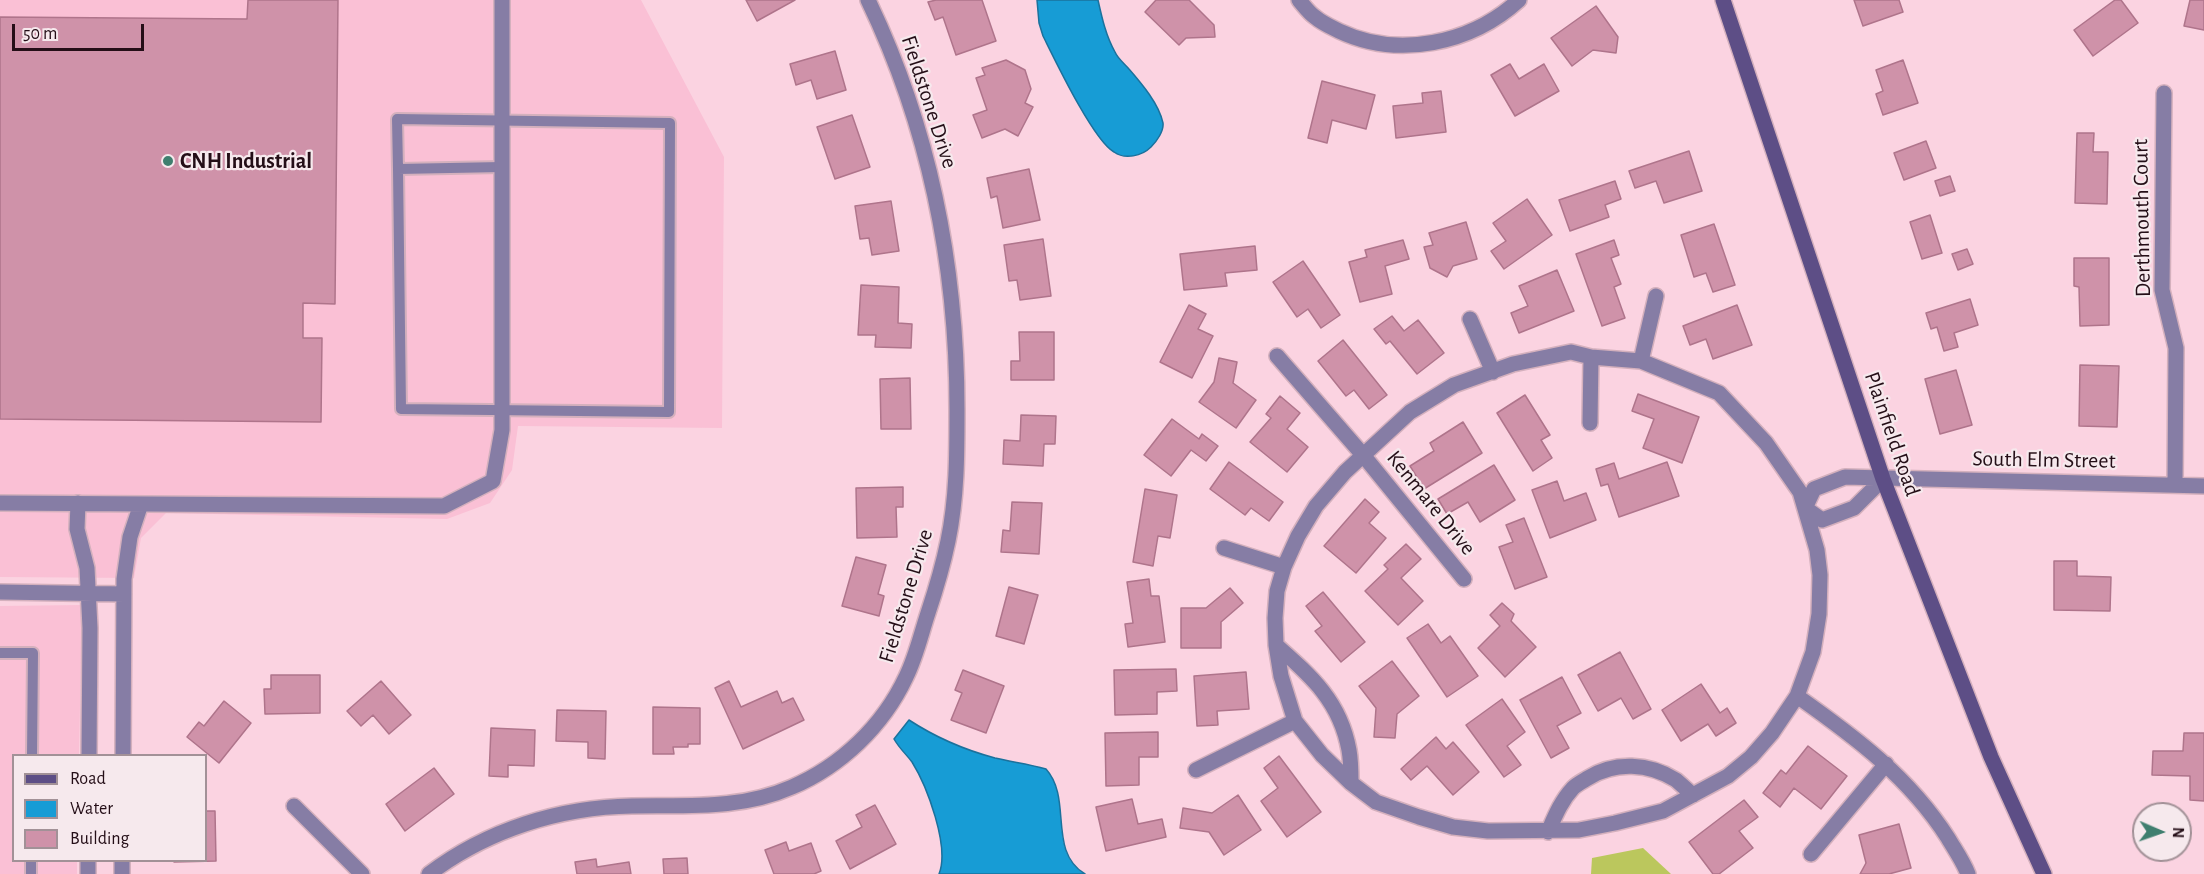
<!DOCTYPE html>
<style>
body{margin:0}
#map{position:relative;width:2204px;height:874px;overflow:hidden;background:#fbd3e1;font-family:"Alegreya Sans",sans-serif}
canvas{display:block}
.legend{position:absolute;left:12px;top:754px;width:195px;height:108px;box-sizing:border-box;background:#f6e9ed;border:2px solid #a29197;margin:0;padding:8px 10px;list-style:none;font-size:18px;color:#240e17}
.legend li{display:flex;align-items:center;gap:12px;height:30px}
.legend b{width:30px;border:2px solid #a29197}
.north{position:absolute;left:2132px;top:802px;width:60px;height:60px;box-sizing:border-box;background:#f6e9ed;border:2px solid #a29197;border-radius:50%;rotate:92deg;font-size:16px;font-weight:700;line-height:24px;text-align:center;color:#240e17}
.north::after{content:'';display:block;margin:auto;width:21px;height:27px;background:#3f7f6f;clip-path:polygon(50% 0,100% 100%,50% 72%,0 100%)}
.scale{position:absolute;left:12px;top:24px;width:132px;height:27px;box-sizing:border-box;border:3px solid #240e17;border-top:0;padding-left:8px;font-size:18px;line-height:21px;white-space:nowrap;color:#240e17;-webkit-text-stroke:4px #f6e9ed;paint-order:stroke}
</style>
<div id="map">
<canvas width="2204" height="874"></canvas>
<ul class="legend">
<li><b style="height:8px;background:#5d4e86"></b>Road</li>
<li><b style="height:16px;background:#179cd5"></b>Water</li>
<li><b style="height:16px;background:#cf92a9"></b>Building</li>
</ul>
<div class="north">N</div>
<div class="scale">50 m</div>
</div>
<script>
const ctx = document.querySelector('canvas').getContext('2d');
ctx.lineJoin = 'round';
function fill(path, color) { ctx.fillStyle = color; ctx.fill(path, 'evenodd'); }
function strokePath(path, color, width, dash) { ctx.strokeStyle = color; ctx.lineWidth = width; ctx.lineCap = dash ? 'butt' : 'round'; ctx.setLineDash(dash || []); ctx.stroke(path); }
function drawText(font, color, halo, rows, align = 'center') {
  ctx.font = font + ' "Alegreya Sans",sans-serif'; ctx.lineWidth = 4.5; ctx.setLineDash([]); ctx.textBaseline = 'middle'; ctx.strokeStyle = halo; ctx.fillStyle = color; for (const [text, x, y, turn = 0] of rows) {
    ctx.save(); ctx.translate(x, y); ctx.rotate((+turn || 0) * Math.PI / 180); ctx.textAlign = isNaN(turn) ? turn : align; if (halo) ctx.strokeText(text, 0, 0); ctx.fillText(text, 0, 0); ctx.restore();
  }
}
const built = new Path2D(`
 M0 0H641L724 157 722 428 518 426 512 470 490 503 447 519 166 513 141 538 134 578 0 577Z
 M82 605 79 755 14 756V860L77 861V874H0V606Z`);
const green = new Path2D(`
 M1643 848 1671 874H1591L1592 858Z`);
const water = new Path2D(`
 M1037 0H1098C1102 18 1106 36 1115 52 1118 59 1125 64 1129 69 1142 84 1159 104 1163 123 1164 131 1157 141 1151 147 1142 156 1125 160 1114 152 1093 140 1055 60 1043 36L1039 23Z
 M909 720C935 737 965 750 995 758 1012 762 1029 764 1046 769 1073 799 1047 851 1085 874H939C950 847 927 786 912 762 906 754 899 748 894 739Z`);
const building = new Path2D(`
 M248 0H338L335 304 303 303V338H322L321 422 0 419V17L247 19Z
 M746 0H795L757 21Z
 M936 0H982L996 41 956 55 943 17 935 20 928 2Z
 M1156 0H1189L1214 25 1215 37 1186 38 1179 45 1145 12Z
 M1854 0H1899L1903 12 1863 26Z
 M2115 0H2121L2138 23 2093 56 2074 30Z
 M2190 0H2204V30L2184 26Z
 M1596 6 1618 37 1616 53 1593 50 1572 66 1551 38Z
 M835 51 846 90 817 99 811 80 796 85 790 64Z
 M1006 60 1025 70 1031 89 1025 103 1033 107 1018 136 1005 129 982 138 973 115 987 110 976 78 985 75 982 68Z
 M1903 60 1918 103 1883 115 1876 94 1883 91 1876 70Z
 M1510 64 1519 79 1544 64 1559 91 1515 116 1491 75Z
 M1322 81 1375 95 1366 129 1332 120 1327 143 1308 138Z
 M1441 91 1446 132 1396 138 1393 106 1423 103 1422 93Z
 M852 115 870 167 835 179 817 127Z
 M2077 133H2094L2093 152H2108L2107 204 2075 203Z
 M1926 141 1936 168 1904 180 1894 153Z
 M1689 151 1702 191 1664 203 1656 181 1635 188 1629 171Z
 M1029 169 1040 220 1003 228 997 196 991 198 987 178Z
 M1950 176 1955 191 1940 196 1935 181Z
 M1615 181 1621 199 1605 205 1609 217 1570 231 1559 200Z
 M1527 199 1552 235 1504 269 1491 251 1506 241 1493 223Z
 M891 201 899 251 872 255 869 238 860 239 855 206Z
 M1930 215 1942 253 1922 259 1910 222Z
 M1466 222 1477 259 1453 266 1447 277 1430 268 1424 247 1433 245 1429 233Z
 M1714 224 1735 285 1713 292 1706 273 1694 277 1681 235Z
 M1043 239 1051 296 1020 300 1017 280 1009 281 1004 245Z
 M1403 240 1409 259 1385 266 1392 294 1360 302 1349 262 1367 257 1365 250Z
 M1614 240 1619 255 1611 258 1621 284 1614 287 1625 318 1602 326 1576 254Z
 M1255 246 1257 270 1225 273 1227 286 1184 290 1180 254Z
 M1967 249 1973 264 1958 270 1952 254Z
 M2074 258H2109V325L2080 326 2079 287 2074 286Z
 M1303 261 1340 315 1321 328 1308 309 1297 317 1273 282Z
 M1557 270 1574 311 1519 333 1511 313 1528 306 1519 286Z
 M861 285 899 287 898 323 912 324 911 348 875 347 876 335H858Z
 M1970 299 1978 325 1954 333 1958 347 1944 351 1937 327 1931 329 1926 313Z
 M1189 305 1206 314 1198 329 1213 336 1192 378 1160 362Z
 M1737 305 1752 345 1713 359 1706 339 1690 345 1683 326Z
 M1392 316 1404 331 1418 320 1444 353 1417 374 1390 341 1386 344 1374 329Z
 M1019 332H1054V380H1011V361H1020Z
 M1343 340 1387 395 1369 409 1354 390 1346 396 1318 361Z
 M1219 358 1237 362 1233 383 1256 400 1236 428 1199 402 1214 382Z
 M2080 365 2119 366 2117 427 2079 426Z
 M1956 370 1972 425 1940 434 1925 379Z
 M910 378 911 429H881L880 379Z
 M1638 394 1699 417 1682 463 1643 448 1654 419 1632 411Z
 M1525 395 1550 435 1541 440 1552 458 1533 471 1497 413Z
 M1280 396 1300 413 1287 429 1308 447 1287 472 1250 442 1271 418 1266 414Z
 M1021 415 1056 416 1055 444H1044L1043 466 1003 464 1004 440 1020 441Z
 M1172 419 1199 439 1202 434 1218 446 1206 461 1191 450 1171 476 1144 455Z
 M1463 422 1482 453 1424 489 1410 466 1434 451 1430 443Z
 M1229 462 1283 502 1269 521 1251 508 1245 515 1210 489Z
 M1667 462 1679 496 1619 517 1608 484 1601 486 1596 469 1614 463 1619 479Z
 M1494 465 1515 500 1480 522 1468 502 1447 514 1438 499Z
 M1557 481 1564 501 1586 493 1596 520 1550 538 1532 490Z
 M903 487V507H896L897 537 857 538 856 488Z
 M1145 489 1177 495 1170 538 1158 536 1153 566 1133 562Z
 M1365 499 1379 512 1369 523 1386 538 1356 573 1324 546Z
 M1012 502 1042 503 1039 554 1001 552 1003 530 1010 531Z
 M1524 518 1547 577 1515 589 1499 547 1513 542 1506 525Z
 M1406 544 1421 559 1401 578 1423 601 1398 625 1365 591 1388 569 1384 565Z
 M856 557 886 565 878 594 884 596 879 616 842 606Z
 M2054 561H2077V576L2111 577 2110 611 2054 610Z
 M1149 579 1151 596H1159L1165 642 1128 647 1125 624 1133 623 1127 582Z
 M1009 587 1038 595 1024 644 996 636Z
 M1230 588 1243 603 1221 622V648H1181V608H1206Z
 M1323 592 1365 642 1341 662 1315 631 1322 626 1306 606Z
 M1502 603 1514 614 1511 621 1536 647 1505 677 1478 648 1500 626 1490 615Z
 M1428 624 1441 643 1450 636 1478 676 1447 697 1407 638Z
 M1620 652 1651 709 1633 719 1621 698 1598 711 1578 675Z
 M1392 661 1419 696 1397 714 1395 738 1374 737 1376 708 1359 686Z
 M1176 669 1177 691 1157 692V714L1115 715 1114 670Z
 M963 670 1004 686 986 733 951 720 962 693 955 690Z
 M1246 672 1249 709 1217 711 1218 725 1197 726 1194 676Z
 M271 675H320V713L265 714 264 689H271Z
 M1562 677 1581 713 1557 726 1569 748 1551 758 1520 700Z
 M381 681 411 715 389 734 373 715 361 726 347 711Z
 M729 681 741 707 777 691 782 703 793 698 804 720 743 749 715 688Z
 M1701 684 1720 713 1727 708 1736 723 1716 736 1708 724 1681 741 1662 710Z
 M1502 699 1525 732 1507 746 1521 765 1504 777 1466 725Z
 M224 701 251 723 219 763 187 737 199 722 204 726Z
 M653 707 700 708V744H688V747H673L674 754H653Z
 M557 710 606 711 605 759 588 758V742L556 741Z
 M491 728 535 730 534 766 508 765V777L489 776Z
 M1158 732V757H1139V785L1106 786 1105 733Z
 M2184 733H2204V801L2190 800V776L2152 775 2153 751H2183Z
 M1436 737 1446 749 1453 742 1479 772 1453 795 1427 766 1411 780 1401 769Z
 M1808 746 1847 776 1821 809 1794 788 1780 807 1763 793 1781 770 1786 774Z
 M1279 756 1321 812 1287 837 1261 801 1278 788 1264 768Z
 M434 768 454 794 405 831 386 804Z
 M1238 795 1261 830 1224 855 1209 832 1180 828 1183 808 1212 813Z
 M1132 799 1138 824 1162 819 1166 837 1106 851 1096 807Z
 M1744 800 1758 817 1739 831 1753 848 1719 874H1713L1689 842Z
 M875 805 896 844 850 869 836 841 862 827 856 815Z
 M206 811H215L216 861 174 862V860H206Z
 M1899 824 1911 868 1889 874H1860L1866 863 1859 835Z
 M786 842 789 851 811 843 821 871 814 874H774L765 850Z
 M687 858 688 874H664L663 859Z
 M596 859 597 867 629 862 631 874H577L575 862Z`);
const service = new Path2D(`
 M398 169 401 409 669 412 670 123 397 119 398 169 502 167
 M0 653H33L32 756
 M31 874V860`);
const minor = new Path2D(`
 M1299 0C1304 6 1309 13 1315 17 1322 23 1331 27 1339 31 1398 59 1471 44 1519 0
 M2164 93 2162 290 2176 348 2175 485
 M1470 319 1493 372
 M1571 352 1591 357 1641 361 1719 393 1766 443 1800 492 1817 550 1820 575 1819 614 1813 652 1797 696 1772 733 1751 757 1728 776 1663 811 1615 823 1579 830 1488 831 1453 827 1419 817 1376 802 1351 783 1322 755 1295 721 1281 676 1276 645 1275 618 1277 591 1284 567 1298 536 1316 506 1345 472 1410 412 1454 385 1513 364Z
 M1277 356 1363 455 1464 579
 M1641 361 1656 296
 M1590 423 1591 357
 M1883 479 1854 508 1822 520 1805 508 1814 489 1845 477 2204 486
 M0 503 444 506 493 481 502 430V0
 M78 503 77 529 87 568 90 628 89 756
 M1224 548 1284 567
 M0 592 124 594
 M1276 645C1311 676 1340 701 1349 750 1351 761 1351 772 1351 783
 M1797 696C1855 737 1909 777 1948 838 1955 850 1963 861 1968 874
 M123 756 124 579 130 537 141 504
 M1196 770 1295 721
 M294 806 362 874
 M1548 832C1555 816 1561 801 1573 788 1577 784 1583 781 1588 778 1615 761 1649 763 1676 780 1682 785 1688 791 1693 795
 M1811 854 1886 764
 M88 874V860
 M122 874V860
 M429 874C487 830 560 807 632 806 687 805 740 810 792 787 841 766 883 726 906 677 916 657 921 634 928 613 936 589 943 565 948 541 957 498 957 454 957 410 957 268 930 129 868 0`);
const secondary = new Path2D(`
 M1723 0 1883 479 1991 757 2044 874`);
const markers = [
 [168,161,6,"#3f7f6f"]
];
const streetNames = [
 ["Fieldstone Drive",929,102,72],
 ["Derthmouth Court",2142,218,-91],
 ["Plainfield Road",1892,434,71],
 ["South Elm Street",2044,460,1],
 ["Kenmare Drive",1431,503,51],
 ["Fieldstone Drive",906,596,-73]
];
const poiNames = [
 ["CNH Industrial",180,161]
];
fill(built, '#fac0d5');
fill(green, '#bbc75d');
fill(water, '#179cd5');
strokePath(water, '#1b719c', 1.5);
fill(building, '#cf92a9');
strokePath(building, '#af748b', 1.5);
strokePath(service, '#d4b0bd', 14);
strokePath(minor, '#d4b0bd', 18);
strokePath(secondary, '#d4b0bd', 18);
strokePath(service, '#867da5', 10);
strokePath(minor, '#867da5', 15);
strokePath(secondary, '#5d4e86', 15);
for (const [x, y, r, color] of markers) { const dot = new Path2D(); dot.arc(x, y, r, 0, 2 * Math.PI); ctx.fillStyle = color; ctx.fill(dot); strokePath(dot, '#f6e9ed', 2); }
drawText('22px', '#240e17', '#f6e9ed', streetNames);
drawText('bold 22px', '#240e17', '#f6e9ed', poiNames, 'left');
</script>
